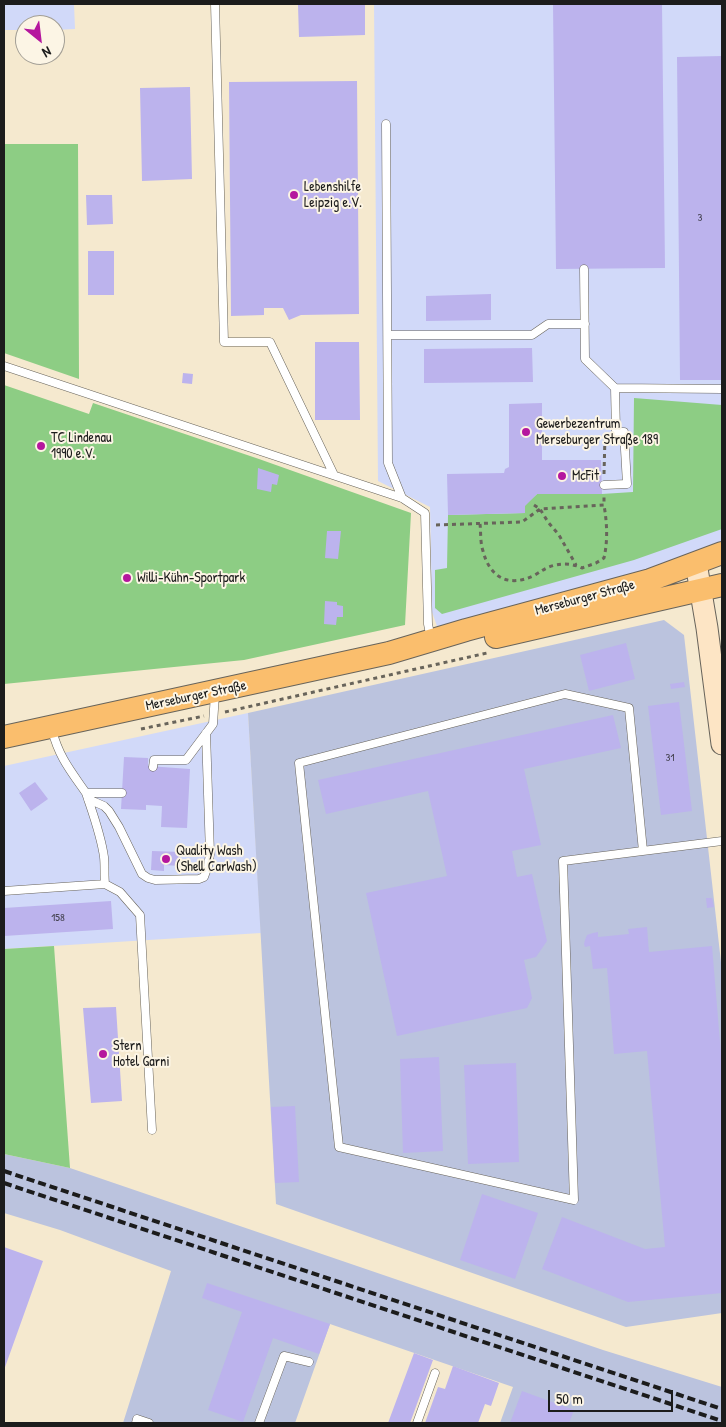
<!DOCTYPE html>
<meta charset="utf-8">
<style>
body{margin:0}
#map{position:relative;width:726px;height:1427px;overflow:hidden;background:#f5e9cf;font-family:"Patrick Hand",sans-serif}
canvas{display:block}
.frame{position:absolute;inset:0;border:5px solid #1c1c1c;pointer-events:none}
.north{position:absolute;left:15px;top:15px;width:50px;height:50px;box-sizing:border-box;background:#fcf5e5;border:1px solid #a29e95;border-radius:50%;rotate:151deg;font-size:14px;font-weight:700;line-height:20px;text-align:center;color:#1c1c1c}
.north::after{content:'';display:block;margin:auto;width:18px;height:22px;background:#b5179e;clip-path:polygon(50% 0,100% 100%,50% 72%,0 100%)}
.scale{position:absolute;left:548px;top:1390px;width:125px;height:22px;box-sizing:border-box;border:2px solid #1c1c1c;border-top:0;padding-left:6px;font-size:15px;line-height:18px;white-space:nowrap;color:#1c1c1c;-webkit-text-stroke:4px #fcf5e5;paint-order:stroke}
</style>
<div id="map">
<canvas width="726" height="1427"></canvas>
<div class="frame"></div>
<div class="north">N</div>
<div class="scale">50 m</div>
</div>
<script>
const ctx = document.querySelector('canvas').getContext('2d');
ctx.lineJoin = 'round';
function fill(path, color) { ctx.fillStyle = color; ctx.fill(path, 'evenodd'); }
function strokePath(path, color, width, dash) { ctx.strokeStyle = color; ctx.lineWidth = width; ctx.lineCap = dash ? 'butt' : 'round'; ctx.setLineDash(dash || []); ctx.stroke(path); }
function drawText(font, color, halo, rows, align = 'center') {
  ctx.font = font + ' "Patrick Hand",sans-serif'; ctx.lineWidth = 4; ctx.setLineDash([]); ctx.textBaseline = 'middle'; ctx.strokeStyle = halo; ctx.fillStyle = color; for (const [text, x, y, turn = 0] of rows) {
    ctx.save(); ctx.translate(x, y); ctx.rotate((+turn || 0) * Math.PI / 180); ctx.textAlign = isNaN(turn) ? turn : align; if (halo) ctx.strokeText(text, 0, 0); ctx.fillText(text, 0, 0); ctx.restore();
  }
}
const built = new Path2D(`
 M4 4H74L75 29 55 30V25H25V30H4Z
 M374 4H722V545L640 575 438 629 432 612 430 507 378 481Z
 M248 713 261 933 4 949V766Z`);
const industrial = new Path2D(`
 M664 620 684 635 722 971V1313L626 1327 276 1204 248 713Z
 M4 1154 70 1168 603 1350 722 1387V1423H500L513 1387 330 1324 295 1423H123L171 1271 60 1230 4 1213Z`);
const green = new Path2D(`
 M4 144H78L79 379 4 353Z
 M4 385 89 414 93 403 259 459 411 513 405 625 244 660 4 684Z
 M634 398 722 405V529L634 560 442 614 435 608V570L447 568 448 515 525 513V505L537 494H602L633 492Z
 M54 946 70 1168 4 1154V949Z`);
const building = new Path2D(`
 M365 4V35L299 37 298 5Z
 M553 4H662L665 268 556 269Z
 M722 56V380H680L677 57Z
 M357 81 359 314 301 315 289 320 283 308H264V315L231 316 229 82Z
 M190 87 192 179 142 181 140 88Z
 M86 195H112L113 224 87 225Z
 M88 251H114V295H88Z
 M491 294V320L426 321V296Z
 M315 342H359L360 420H315Z
 M532 348 533 382 424 383V349Z
 M183 373 193 374 192 384 182 383Z
 M542 403V460H601L602 494H537L525 506V513L448 515 447 474 504 473 505 469 509 467V404Z
 M258 468 279 475 277 485 272 484 271 492 257 489Z
 M327 531H341L338 559 325 558Z
 M325 601 337 602V605L343 606V617H337L336 625 324 624Z
 M626 643 635 679 589 691 580 655Z
 M684 682 685 687 671 689 670 684Z
 M679 702 692 811 661 815 648 706Z
 M613 715 621 748 524 769 541 845 512 851 517 877 532 874 547 941 536 957 524 960 532 998 527 1008 397 1036 366 893 447 876 428 791 326 814 318 780Z
 M124 757 148 758V766L190 769 187 828 161 827 162 806 146 805V810L121 809Z
 M35 782 48 799 31 811 19 793Z
 M152 851 181 852 180 866 164 865V871L151 870Z
 M706 898H712L714 907 707 908Z
 M111 901 113 929 4 936V908Z
 M647 927 649 952 712 946 722 1066V1293L628 1302 542 1269 562 1217 645 1249 665 1247 647 1051 614 1054 607 968 593 969 590 946 585 947 584 944 585 940 587 935 593 933 598 932V937L629 934 628 929Z
 M116 1007 122 1101 91 1103 83 1008Z
 M439 1057 443 1151 403 1153 400 1059Z
 M516 1063 519 1162 468 1164 464 1065Z
 M295 1106 299 1182 275 1183 271 1107Z
 M482 1194 538 1213 515 1279 460 1260Z
 M4 1247 43 1261 4 1370Z
 M207 1283 330 1324 319 1354 273 1338 243 1422 208 1410 242 1312 202 1298Z
 M414 1353 433 1360 410 1423H388Z
 M453 1366 499 1383 491 1406 485 1404 478 1423H425L438 1387 445 1389Z
 M522 1391 574 1410 569 1423H510Z`);
const path = new Path2D(`
 M604 474 605 436
 M534 505 540 509 548 522 559 535 576 565
 M480 524C481 532 480 542 483 551 490 578 509 588 535 575 540 572 544 569 549 567 559 563 572 563 582 568L596 563 604 558C608 540 607 523 604 505
 M436 525 522 522 540 509 604 505V496
 M225 712 487 653
 M141 729 204 716`);
const lane = new Path2D(`
 M215 4 224 342H270L334 475
 M386 124 388 463 402 498
 M584 269 585 359 615 388 616 432H624L627 484 604 485
 M388 335H532L548 324H585
 M4 366 402 498 425 513 428 624 431 639
 M615 388 722 389
 M52 730C59 757 70 770 86 793 93 814 101 835 104 857 105 866 104 875 105 884L120 892 140 915 152 1130
 M153 767 154 760H186L213 724 215 694
 M86 793H122
 M88 799 104 806 109 811 119 827 142 874 148 878 155 880 199 879 204 877 208 866 210 854 206 733
 M643 851 629 708 565 694 299 763 339 1147 574 1200 563 861 722 841
 M4 891 105 884
 M136 1423 137 1419 149 1423
 M259 1423 284 1356 309 1362
 M417 1423 435 1373`);
const secondary = new Path2D(`
 M696 563 707 628 722 744`);
const primary = new Path2D(`
 M496 637 722 585
 M4 737 389 653 466 630 650 580 722 553`);
const rail = new Path2D(`
 M4 1171 722 1409
 M4 1183 722 1421`);
const markers = [
 [294,195,5,"#b5179e"],
 [526,432,5,"#b5179e"],
 [41,446,5,"#b5179e"],
 [562,476,5,"#b5179e"],
 [127,578,5,"#b5179e"],
 [166,859,5,"#b5179e"],
 [103,1054,5,"#b5179e"]
];
const numberNames = [
 ["3",700,218],
 ["31",670,758],
 ["158",58,918]
];
const poiNames = [
 ["Lebenshilfe",304,187],
 ["Leipzig e.V.",304,203],
 ["Gewerbezentrum",536,424],
 ["Merseburger Straße 189",536,440],
 ["TC Lindenau",51,438],
 ["1990 e.V.",51,454],
 ["McFit",572,476],
 ["Willi-Kühn-Sportpark",137,578],
 ["Quality Wash",176,851],
 ["(Shell CarWash)",176,867],
 ["Stern",113,1046],
 ["Hotel Garni",113,1062]
];
const streetNames = [
 ["Merseburger Straße",585,598,-15],
 ["Merseburger Straße",196,696,-12]
];
fill(built, '#d1d9f9');
fill(industrial, '#bbc3de');
fill(green, '#8dcd84');
fill(building, '#bcb3ed');
strokePath(lane, '#68645b', 9);
strokePath(secondary, '#68645b', 23);
strokePath(primary, '#68645b', 24);
strokePath(path, '#68645b', 3, [4, 4]);
strokePath(lane, '#fff', 8);
strokePath(secondary, '#fde5c5', 21);
strokePath(primary, '#fabe6d', 22);
strokePath(rail, '#1c1c1c', 4, [8, 4]);
for (const [x, y, r, color] of markers) { const dot = new Path2D(); dot.arc(x, y, r, 0, 2 * Math.PI); ctx.fillStyle = color; ctx.fill(dot); strokePath(dot, '#fcf5e5', 2); }
drawText('11px', '#444250', null, numberNames);
drawText('14px', '#1c1c1c', '#fcf5e5', poiNames, 'left');
drawText('14px', '#1c1c1c', '#fcf5e5', streetNames);
</script>
